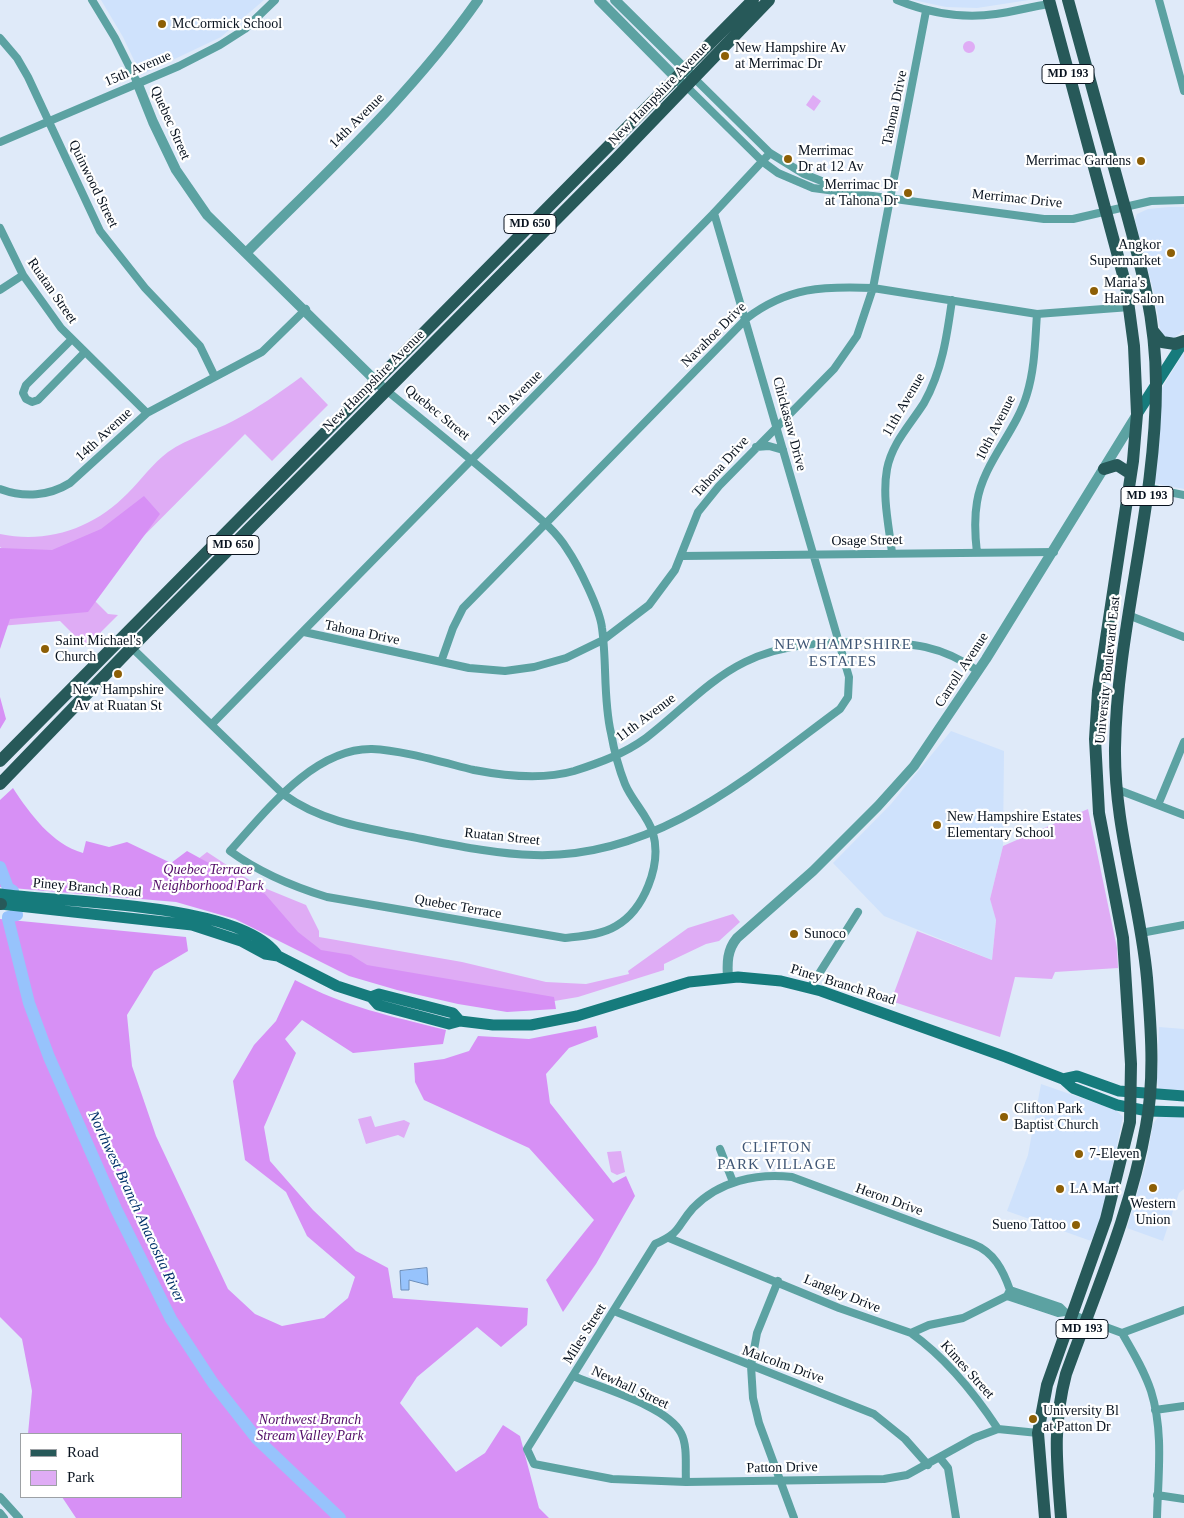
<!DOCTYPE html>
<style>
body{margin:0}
#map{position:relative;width:1184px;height:1518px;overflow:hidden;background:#dfeaf9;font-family:"Times New Roman",serif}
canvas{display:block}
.legend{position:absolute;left:20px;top:1433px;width:162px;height:65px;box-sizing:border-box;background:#fff;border:1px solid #9da1a5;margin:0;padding:6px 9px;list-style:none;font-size:15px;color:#09131f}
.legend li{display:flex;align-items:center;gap:10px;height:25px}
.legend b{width:25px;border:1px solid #9da1a5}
</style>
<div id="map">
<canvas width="1184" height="1518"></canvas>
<ul class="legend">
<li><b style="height:6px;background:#275959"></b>Road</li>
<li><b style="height:14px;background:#dfacf5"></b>Park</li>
</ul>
</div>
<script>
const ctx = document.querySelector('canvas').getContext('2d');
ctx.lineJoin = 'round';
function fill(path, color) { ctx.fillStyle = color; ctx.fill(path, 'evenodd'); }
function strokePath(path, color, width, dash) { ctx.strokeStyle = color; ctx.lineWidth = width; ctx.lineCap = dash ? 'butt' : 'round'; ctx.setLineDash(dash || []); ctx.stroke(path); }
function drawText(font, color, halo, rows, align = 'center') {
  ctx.font = font + ' "Times New Roman",serif'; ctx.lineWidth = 4.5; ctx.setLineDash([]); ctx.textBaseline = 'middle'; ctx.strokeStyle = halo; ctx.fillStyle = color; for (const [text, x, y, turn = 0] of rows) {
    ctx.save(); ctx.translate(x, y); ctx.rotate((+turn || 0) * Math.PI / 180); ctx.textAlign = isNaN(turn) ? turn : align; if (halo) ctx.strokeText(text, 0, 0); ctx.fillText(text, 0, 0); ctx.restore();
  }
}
const built = new Path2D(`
 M101 0H264L221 37 141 75 123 37Z
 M913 0H1029L977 8 946 7Z
 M1169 207H1184V330L1174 338H1167L1161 334 1154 293 1135 220 1137 214 1148 209Z
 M1184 352V489L1153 483 1162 388Z
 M951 731 1004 751 1003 846 990 899 996 919 992 960 884 916 833 863 891 804Z
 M1159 1027 1184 1029V1096L1159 1089 1157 1082Z
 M1041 1084 1116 1110 1123 1117 1102 1215 1091 1241 1007 1211 1028 1155Z
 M1184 1115V1189L1179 1193 1163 1241 1127 1228 1146 1163 1153 1124 1158 1117Z`);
const green = new Path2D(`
 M963 47a6 6 0 1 1 12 0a6 6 0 1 1-12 0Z
 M813 95 821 101 814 111 806 105Z
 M301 377 328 405 272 461 245 434 87 593 108 614 118 615 86 647 60 621 0 626 30 568 0 547V534C48 544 94 528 128 493 141 480 153 463 168 452 188 438 212 432 233 421 258 408 279 393 301 377Z
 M1088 809 1117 948 1118 968 1055 972 1052 979 1015 977 1000 1037 891 1001 917 931 992 960 996 920 990 899 1003 846Z
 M207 852 257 885 306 905 319 931V937L462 962 546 982 586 984 629 974 628 971 688 928 733 914 740 922 719 941 706 944 664 964V970L578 997 531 1005 373 977 265 924 155 893Z
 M371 1116 375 1127 404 1120 410 1123 404 1138 398 1135 366 1144 358 1119Z
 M621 1151 625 1172 617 1175 611 1172 607 1152Z`);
const forest = new Path2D(`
 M144 496 160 514 88 612 10 619 0 649V548L52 550 101 529Z
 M0 697 6 719 0 729Z
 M13 788C30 814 52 844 83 853L86 841 109 847 127 842 171 863 187 851 265 894 298 932 321 950 351 955 367 965 554 997 556 1009 507 1012 458 1004 397 990 349 976 235 919 176 902 0 887V800Z
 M0 919 186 937 188 951 154 971 127 1015 132 1066 156 1136 228 1289 255 1314 282 1326 324 1318 348 1298 355 1277 307 1236 286 1192 245 1160 233 1081 254 1045 276 1021 295 980C345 1007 391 1016 446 1030L443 1044 353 1053 302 1020 285 1039 296 1053 264 1127 270 1161 313 1210 356 1251 388 1268 393 1298 528 1308 527 1325 501 1347 477 1327 417 1377 400 1403 456 1472 485 1453 503 1425 520 1436 539 1508 549 1518H76L62 1497H181V1434H28L32 1391 22 1339 0 1317Z
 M596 1026 598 1037 569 1048 546 1074 550 1103 613 1183 626 1176 635 1196 596 1264 563 1312 546 1280 594 1220 529 1148 424 1100 415 1082 414 1063 444 1059 469 1051 478 1036 529 1039Z`);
const water = new Path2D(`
 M427 1268 428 1285 409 1280V1290H401L400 1271Z`);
const river = new Path2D(`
 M0 867 8 888 13 891 17 915 8 917V919L29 1003 49 1057 116 1209 171 1319 213 1383 257 1439 340 1518`);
const minor = new Path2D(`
 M92 0 115 38 137 82
 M897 0C929 13 962 19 996 14 1014 12 1032 6 1050 4
 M1159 0 1184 91
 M0 38 17 58 28 77 100 231 145 288 200 346 215 377
 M694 78 770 153 804 174 839 188
 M686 86 763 162 778 173 813 188 1044 219H1073L1151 201 1184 200
 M0 142 179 66 220 45 245 29 275 0
 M0 228 23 275 61 328 147 413
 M0 290 23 275
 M72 339 26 385 23 393 26 399 32 402 38 400 85 352
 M386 390C429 425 472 460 514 496 532 512 554 528 567 549 578 565 600 609 602 628 607 663 603 699 611 733 614 750 619 769 625 784 632 801 648 816 653 833 662 865 644 910 616 926 601 935 582 936 565 938L327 897C291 886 260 873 230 851 266 811 314 748 372 749 401 750 445 763 474 770 505 776 543 780 574 771 599 763 624 754 646 738 679 713 708 680 745 662 783 643 827 642 868 642 912 643 941 645 978 671
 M756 447 769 446 783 450
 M1149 488 1184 495
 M0 489C24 498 49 496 70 483L147 413 262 352 306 309
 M892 553C889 526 882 497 887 469 892 443 910 425 924 403 942 371 947 336 952 300
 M977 553C975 536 974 519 977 502 983 463 1016 432 1027 394 1035 368 1035 341 1037 314
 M682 556 1054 552
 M1128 615 1184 637
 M304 632 469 668 505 671 534 667 566 658 603 640 649 605 675 570 698 512 719 486 834 369 857 336 873 288 926 11
 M129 645 283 794C324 824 373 829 422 839 458 846 497 854 534 855 656 859 748 777 840 709L848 697 849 677 714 213
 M441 662 453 628 463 608 747 318C788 287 823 286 873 288L1037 314 1130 307
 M213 723 714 213 770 153
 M1116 789 1184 815
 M1158 805 1184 742
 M1141 933 1184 925
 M810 988 858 912
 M720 1149 733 1182
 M669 1238 839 1308 911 1333 929 1325 963 1318 1007 1296 1010 1290
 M778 1281 757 1333 751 1366 753 1398 759 1423 794 1518
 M1010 1290C1003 1270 994 1252 973 1244L792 1177C757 1173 719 1181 693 1208 676 1227 682 1232 655 1244L527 1449 534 1464 612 1479 686 1482 884 1479 907 1475 974 1438 998 1429 1038 1433
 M1010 1290 1060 1307 1065 1312 1122 1333 1184 1310
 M1007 1296 1058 1313 1065 1312
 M614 1311 874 1414 905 1439 928 1465
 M911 1333C946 1358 975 1394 998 1429
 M1122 1333C1133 1352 1144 1370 1151 1391 1164 1432 1158 1476 1157 1518
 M573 1376C601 1388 667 1406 681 1433 688 1446 685 1467 686 1482
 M1155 1410 1184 1406
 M940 1458 948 1468 956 1518
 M1157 1495 1184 1499
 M0 1497 19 1518
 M0 1513 4 1518`);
const tertiary = new Path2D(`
 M599 0 681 83
 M615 0 694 78
 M137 82 153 122 176 170 207 215 381 386
 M246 253C327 172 412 94 478 0
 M728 978C727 963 727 950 737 938L813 871 878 806 914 766 986 659 1136 416`);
const secondary = new Path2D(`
 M1137 414 1184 341
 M0 894C63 903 243 902 278 956
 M0 904 192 925 241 941 265 954 278 956 337 986 371 997 378 1005 449 1024 460 1021 493 1025H531L577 1016 689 982 738 977 781 981 821 991 1006 1057 1063 1079 1073 1088 1117 1105 1148 1111 1184 1112
 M371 997 379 994 453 1013 460 1021
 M1063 1079 1077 1076 1119 1091 1184 1096`);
const primary = new Path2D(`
 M1153 331 1162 342 1175 344 1184 341
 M1104 469 1117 465 1131 474
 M0 761 753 0
 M0 784 132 647 616 159 769 0
 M0 904H1
 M1045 1518 1038 1433 1047 1385 1106 1219 1130 1122 1131 1064 1123 938 1099 813 1095 739 1098 691 1133 461 1137 414 1134 346 1126 286 1049 0
 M1061 1518C1057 1464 1052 1428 1066 1374 1095 1293 1131 1212 1146 1126 1155 1078 1151 1027 1147 978 1140 901 1114 827 1115 748 1117 626 1156 507 1156 384 1156 320 1141 265 1124 204 1106 136 1087 68 1068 0`);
const markers = [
 [162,24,5,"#8d5f06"],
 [725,56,5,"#8d5f06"],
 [788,159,5,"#8d5f06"],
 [1141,161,5,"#8d5f06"],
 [908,193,5,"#8d5f06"],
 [1171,253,5,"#8d5f06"],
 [1094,291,5,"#8d5f06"],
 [45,649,5,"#8d5f06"],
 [118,674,5,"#8d5f06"],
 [937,825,5,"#8d5f06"],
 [794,934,5,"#8d5f06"],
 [1004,1117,5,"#8d5f06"],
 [1079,1154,5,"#8d5f06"],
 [1153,1188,5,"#8d5f06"],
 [1060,1189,5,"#8d5f06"],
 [1076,1225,5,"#8d5f06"],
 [1033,1419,5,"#8d5f06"]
];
const shields = [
 [1068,74,52],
 [530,224,52],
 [1147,496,52],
 [233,545,52],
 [1082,1329,52]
];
const shieldNames = [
 ["MD 193",1068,74],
 ["MD 650",530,224],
 ["MD 193",1147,496],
 ["MD 650",233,545],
 ["MD 193",1082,1329]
];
const poiNames = [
 ["McCormick School",172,24],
 ["New Hampshire Av",735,48],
 ["at Merrimac Dr",735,64],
 ["Merrimac",798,151],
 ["Dr at 12 Av",798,167],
 ["Merrimac Gardens",1131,161,"right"],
 ["Merrimac Dr",898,185,"right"],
 ["at Tahona Dr",898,201,"right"],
 ["Angkor",1161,245,"right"],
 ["Supermarket",1161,261,"right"],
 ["Maria's",1104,283],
 ["Hair Salon",1104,299],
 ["Saint Michael's",55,641],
 ["Church",55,657],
 ["New Hampshire",118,690,"center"],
 ["Av at Ruatan St",118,706,"center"],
 ["New Hampshire Estates",947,817],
 ["Elementary School",947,833],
 ["Sunoco",804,934],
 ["Clifton Park",1014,1109],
 ["Baptist Church",1014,1125],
 ["7-Eleven",1089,1154],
 ["LA Mart",1070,1189],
 ["Western",1153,1204,"center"],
 ["Union",1153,1220,"center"],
 ["Sueno Tattoo",1066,1225,"right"],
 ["University Bl",1043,1411],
 ["at Patton Dr",1043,1427]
];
const streetNames = [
 ["15th Avenue",138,69,-23],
 ["New Hampshire Avenue",659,94,-46],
 ["Tahona Drive",895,108,-78],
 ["14th Avenue",357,121,-45],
 ["Quebec Street",170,123,66],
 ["Quinwood Street",93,184,64],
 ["Merrimac Drive",1017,199,6],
 ["Ruatan Street",52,291,55],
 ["Navahoe Drive",714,335,-45],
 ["New Hampshire Avenue",374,381,-45],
 ["12th Avenue",515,398,-45],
 ["11th Avenue",904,405,-60],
 ["Quebec Street",437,413,39],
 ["Chickasaw Drive",789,424,75],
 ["10th Avenue",996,428,-63],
 ["14th Avenue",104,435,-43],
 ["Tahona Drive",721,467,-48],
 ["Osage Street",867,541,-1],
 ["Tahona Drive",362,633,12],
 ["Carroll Avenue",962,670,-57],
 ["University Boulevard East",1108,670,-84],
 ["11th Avenue",646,718,-37],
 ["Ruatan Street",502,837,6],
 ["Piney Branch Road",87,888,5],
 ["Quebec Terrace",458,907,10],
 ["Piney Branch Road",843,985,17],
 ["Heron Drive",889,1200,20],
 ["Langley Drive",842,1294,22],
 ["Miles Street",585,1334,-58],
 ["Malcolm Drive",783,1365,20],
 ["Kimes Street",967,1370,48],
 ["Newhall Street",630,1388,25],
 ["Patton Drive",782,1468,-1]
];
const parkNames = [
 ["Quebec Terrace",208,870],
 ["Neighborhood Park",208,886],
 ["Northwest Branch",310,1420],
 ["Stream Valley Park",310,1436]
];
const neighbourhoodNames = [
 ["NEW HAMPSHIRE",843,645],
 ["ESTATES",843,662],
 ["CLIFTON",777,1148],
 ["PARK VILLAGE",777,1165]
];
const waterNames = [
 ["Northwest Branch Anacostia River",136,1207,65]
];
fill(built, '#cfe2fc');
fill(green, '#dfacf5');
fill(forest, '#d790f5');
fill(water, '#97c3fc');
strokePath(water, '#6c8eba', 1);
strokePath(river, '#97c3fc', 12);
strokePath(minor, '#5ca2a2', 8);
strokePath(tertiary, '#5ca2a2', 10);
strokePath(secondary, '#167b7c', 11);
strokePath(primary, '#275959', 12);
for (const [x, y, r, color] of markers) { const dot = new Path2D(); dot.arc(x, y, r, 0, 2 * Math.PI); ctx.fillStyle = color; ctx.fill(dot); strokePath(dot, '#fff', 2); }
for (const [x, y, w] of shields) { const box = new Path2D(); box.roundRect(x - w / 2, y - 9.5, w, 19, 4); ctx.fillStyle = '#fff'; ctx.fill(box); strokePath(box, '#09131f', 1); }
drawText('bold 12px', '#09131f', null, shieldNames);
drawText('14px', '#09131f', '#fff', poiNames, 'left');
drawText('14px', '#09131f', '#fff', streetNames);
drawText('italic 14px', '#520c68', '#fff', parkNames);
ctx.letterSpacing = '1px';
drawText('15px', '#3f5675', '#fff', neighbourhoodNames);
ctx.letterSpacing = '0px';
drawText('italic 15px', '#00316a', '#fff', waterNames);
</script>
